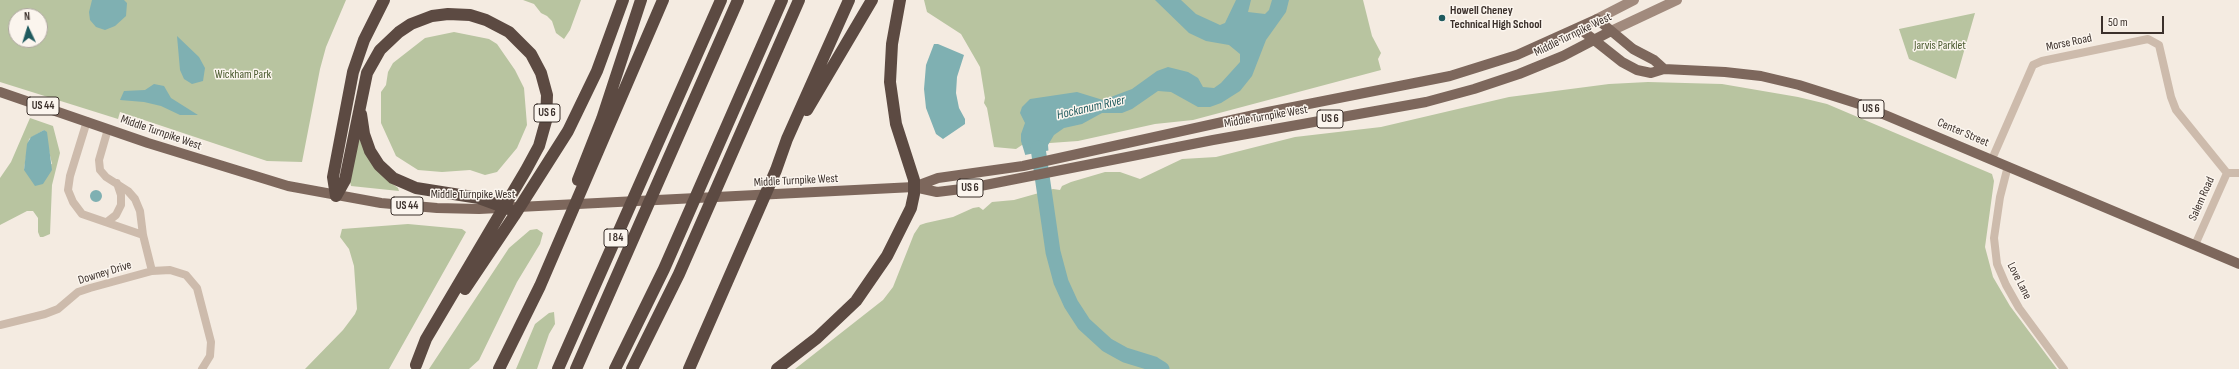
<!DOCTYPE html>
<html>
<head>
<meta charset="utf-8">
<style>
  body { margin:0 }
  #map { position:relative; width:2239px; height:369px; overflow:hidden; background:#f4ebe1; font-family:"Sofia Sans Condensed",sans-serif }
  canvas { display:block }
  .north { position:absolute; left:8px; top:8px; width:40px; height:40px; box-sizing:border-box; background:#fbf5ee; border:1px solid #aea6a0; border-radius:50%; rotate:356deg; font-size:11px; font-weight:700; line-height:16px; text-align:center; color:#3b302b }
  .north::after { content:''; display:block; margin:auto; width:14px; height:18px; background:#1f5a5e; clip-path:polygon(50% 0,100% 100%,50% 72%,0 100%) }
  .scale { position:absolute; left:2101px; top:16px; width:63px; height:18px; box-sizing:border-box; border:2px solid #3b302b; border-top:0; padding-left:5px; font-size:12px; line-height:14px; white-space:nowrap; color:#3b302b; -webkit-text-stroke:3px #fbf5ee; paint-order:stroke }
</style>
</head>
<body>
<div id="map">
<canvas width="2239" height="369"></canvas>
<div class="north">N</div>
<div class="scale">50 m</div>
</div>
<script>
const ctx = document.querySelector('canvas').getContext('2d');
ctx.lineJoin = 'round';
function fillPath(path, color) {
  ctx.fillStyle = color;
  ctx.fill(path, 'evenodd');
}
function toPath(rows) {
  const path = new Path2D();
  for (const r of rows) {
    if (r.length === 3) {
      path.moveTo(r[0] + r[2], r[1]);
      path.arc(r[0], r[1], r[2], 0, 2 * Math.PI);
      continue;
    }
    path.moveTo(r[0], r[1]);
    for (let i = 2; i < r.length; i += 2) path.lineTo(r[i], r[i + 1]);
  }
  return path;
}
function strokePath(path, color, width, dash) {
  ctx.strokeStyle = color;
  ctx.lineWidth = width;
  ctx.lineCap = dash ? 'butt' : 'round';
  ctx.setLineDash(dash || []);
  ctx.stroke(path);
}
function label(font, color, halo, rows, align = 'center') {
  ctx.font = font + ' "Sofia Sans Condensed",sans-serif';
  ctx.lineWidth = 3;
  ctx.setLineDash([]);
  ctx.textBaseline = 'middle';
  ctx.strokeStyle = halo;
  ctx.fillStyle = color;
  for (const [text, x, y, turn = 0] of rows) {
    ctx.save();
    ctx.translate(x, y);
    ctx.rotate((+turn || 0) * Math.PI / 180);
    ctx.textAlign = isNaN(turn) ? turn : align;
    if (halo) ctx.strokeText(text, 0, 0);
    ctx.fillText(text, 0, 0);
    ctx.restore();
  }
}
fillPath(toPath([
  [0,0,346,0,326,47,320,69,302,162,267,161,120,112,118,119,0,82],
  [16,16,40,16,40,40,16,40],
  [523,0,581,0,570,30,564,39,556,33,552,21,547,16,541,13,534,4],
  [924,0,1363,0,1372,36,1381,53,1378,59,1381,70,1193,120,1155,124,1078,141,1022,145,1016,149,994,147,987,108,984,103,985,98,980,67,961,34,927,12],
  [1975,13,1956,79,1909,59,1899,29],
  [454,32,489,39,497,44,515,70,524,88,527,125,517,148,497,172,485,175,470,170,442,172,418,170,396,156,381,123,381,92,386,85,388,72,393,63,425,38],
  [1648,82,1722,84,1798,97,1827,104,1992,174,1994,181,1985,247,1993,277,2010,306,2057,369,795,369,883,300,893,287,914,234,920,225,926,223,953,217,973,208,979,207,983,210,992,202,1014,200,1053,189,1060,190,1062,186,1071,182,1105,172,1120,172,1140,179,1182,159,1216,157,1295,137,1381,127,1509,97,1609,84],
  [30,118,53,126,60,153,52,185,50,234,43,237,40,237,38,232,38,218,33,211,27,211,0,225,0,178,11,162],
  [44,130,52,164,24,169,29,139],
  [357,140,361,140,390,182,398,188,399,191,351,186,350,181],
  [408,224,462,229,466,232,389,369,305,369,343,330,355,314,357,309,354,266,349,249,340,237,342,229],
  [537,229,543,233,540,244,517,282,479,360,469,369,429,369,509,248,530,230],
  [554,312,555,324,549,334,537,369,516,369,535,324,549,313]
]), '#b8c4a0');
fillPath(toPath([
  [92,0,124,0,127,3,126,16,115,26,105,30,96,27,90,20,89,12],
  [1155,0,1181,0,1196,14,1220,25,1225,23,1236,0,1251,0,1248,12,1265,14,1269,10,1272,0,1289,0,1286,12,1266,40,1252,76,1240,91,1221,103,1210,107,1198,107,1171,92,1158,91,1132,109,1122,113,1102,113,1082,124,1064,128,1054,135,1048,145,1049,157,1028,164,1021,141,1021,134,1025,123,1020,113,1022,107,1030,99,1077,92,1103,100,1132,89,1157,71,1168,67,1188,72,1198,78,1203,87,1214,88,1221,83,1240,62,1240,54,1229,45,1206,41,1189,33],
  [177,36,199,57,205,68,203,81,192,84,184,79,180,70],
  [934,44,938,44,964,55,957,77,956,93,959,108,965,119,965,124,943,139,936,134,926,108,924,89,926,65],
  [154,84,164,86,171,98,198,115,180,115,161,106,144,102,120,100,124,91,145,90],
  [44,130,47,132,52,170,43,184,35,186,24,170,27,144,31,137],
  [96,196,6]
]), '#7fb0b2');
fillPath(toPath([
  [1051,150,1052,160,1026,165,1025,155]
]), '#f4ebe1');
strokePath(toPath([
  [1038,148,1053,252,1061,282,1071,304,1084,324,1107,345,1125,355,1154,364,1162,369]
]), '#7fb0b2', 15);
strokePath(toPath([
  [87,121,70,176,68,190,73,202,82,214,143,235],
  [108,129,99,160,100,170,106,177,128,191,135,199,140,211,143,235,152,271],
  [1992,159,2033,65,2042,61,2148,39,2159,45,2171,97,2176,110,2227,173],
  [2008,166,2000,197,1994,238,1997,264,2006,285,2019,308,2064,369],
  [107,222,116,215,121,205,121,195,117,183],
  [2195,245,2227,173,2239,173],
  [0,325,45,314,58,309,78,292,90,288,152,271,170,270,186,275,197,288,211,342,210,356,202,369]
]), '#cdbbac', 8);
strokePath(toPath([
  [1597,19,1634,0],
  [1611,31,1677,0]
]), '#a18a7d', 10);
strokePath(toPath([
  [1579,28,1622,62,1637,70,1651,73,1664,69,1725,72,1761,76,1799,85,1859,104,2239,264],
  [0,92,148,143,288,186,381,203,437,208,479,209,914,187,938,178,1023,166,1268,112,1450,76,1517,55,1597,19,1633,49,1654,60,1664,69],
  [914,187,937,192,970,188,1213,140,1426,102,1474,89,1519,74,1563,56,1611,31]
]), '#7d675c', 10);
strokePath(toPath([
  [807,110,872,0],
  [361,114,364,134,370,151,379,165,393,178,416,188,479,198,509,209],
  [578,180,602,119,641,0],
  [336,196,345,180,367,73,380,50,399,32,411,24,432,16,448,14,470,15,486,20,509,32,531,54,541,73,547,95,546,121,539,146,526,170,426,339,416,365],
  [336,196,333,177,353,72,364,40,384,0],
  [465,289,514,216,568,131,597,71,623,0],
  [499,369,540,286,663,0],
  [558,369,721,0],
  [576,369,738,0],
  [615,369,664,269,782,0],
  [632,369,679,274,799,0],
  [689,369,776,170,787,139,849,0],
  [777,369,817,338,856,301,887,256,911,208,914,194,914,180,896,124,890,82,892,44,900,0]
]), '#5c4a42', 12);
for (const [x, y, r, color] of [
  [1442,18,4,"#1f5a5e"]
]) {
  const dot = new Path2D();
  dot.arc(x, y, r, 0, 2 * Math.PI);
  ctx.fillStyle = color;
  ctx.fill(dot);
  strokePath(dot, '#fbf5ee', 1.5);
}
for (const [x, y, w] of [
  [43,106,32],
  [1871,109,26],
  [547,113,26],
  [1330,119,26],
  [970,188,26],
  [407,206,32],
  [616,238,24]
]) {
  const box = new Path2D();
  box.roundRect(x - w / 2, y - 9, w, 18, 3);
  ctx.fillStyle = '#fbf5ee';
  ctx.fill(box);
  strokePath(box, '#3b302b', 1);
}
label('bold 11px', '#3b302b', null, [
  ["US 44",43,106],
  ["US 6",1871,109],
  ["US 6",547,113],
  ["US 6",1330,119],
  ["US 6",970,188],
  ["US 44",407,206],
  ["I 84",616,238]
]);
label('bold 12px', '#3b302b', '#fbf5ee', [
  ["Howell Cheney",1450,11],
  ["Technical High School",1450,25]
], 'left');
label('12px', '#3b302b', '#fbf5ee', [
  ["Middle Turnpike West",1573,35,-26],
  ["Morse Road",2069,43,-12],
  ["Middle Turnpike West",1266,117,-10],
  ["Middle Turnpike West",161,133,19],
  ["Center Street",1963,133,23],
  ["Middle Turnpike West",796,181,-3],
  ["Middle Turnpike West",473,195],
  ["Salem Road",2202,199,-66],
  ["Downey Drive",105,273,-17],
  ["Love Lane",2019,281,63]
]);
label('12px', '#4a5a2e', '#fbf5ee', [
  ["Jarvis Parklet",1940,46],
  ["Wickham Park",243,75]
]);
label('italic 13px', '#1f5a5e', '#fbf5ee', [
  ["Hockanum River",1091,108,-13]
]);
</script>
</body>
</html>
